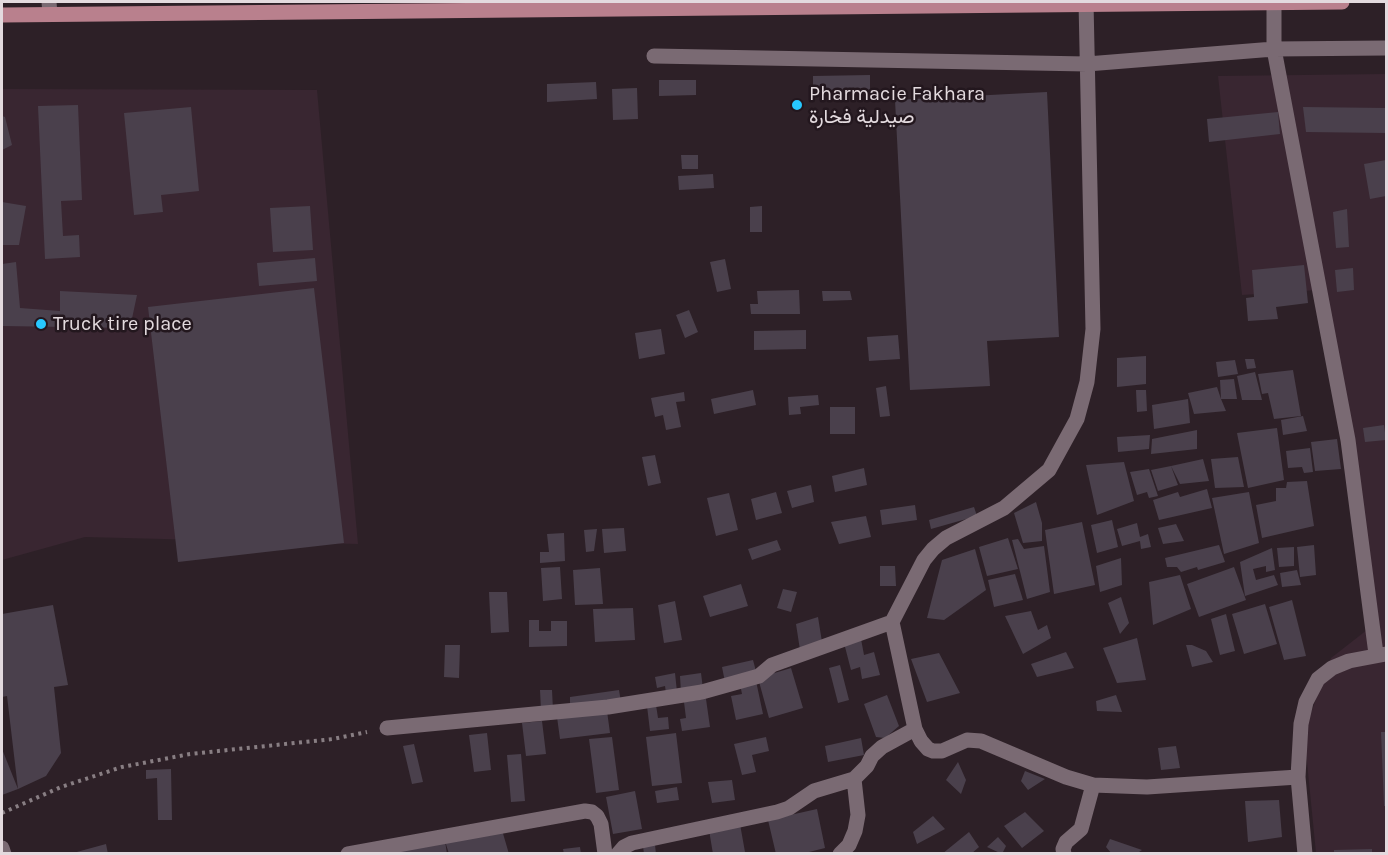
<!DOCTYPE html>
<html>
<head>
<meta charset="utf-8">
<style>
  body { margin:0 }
  #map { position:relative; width:1388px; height:855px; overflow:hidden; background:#2d2027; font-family:Karla,sans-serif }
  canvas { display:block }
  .frame { position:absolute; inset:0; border:3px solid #e3dade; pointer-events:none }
</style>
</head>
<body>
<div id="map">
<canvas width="1388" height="855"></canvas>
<div class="frame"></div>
</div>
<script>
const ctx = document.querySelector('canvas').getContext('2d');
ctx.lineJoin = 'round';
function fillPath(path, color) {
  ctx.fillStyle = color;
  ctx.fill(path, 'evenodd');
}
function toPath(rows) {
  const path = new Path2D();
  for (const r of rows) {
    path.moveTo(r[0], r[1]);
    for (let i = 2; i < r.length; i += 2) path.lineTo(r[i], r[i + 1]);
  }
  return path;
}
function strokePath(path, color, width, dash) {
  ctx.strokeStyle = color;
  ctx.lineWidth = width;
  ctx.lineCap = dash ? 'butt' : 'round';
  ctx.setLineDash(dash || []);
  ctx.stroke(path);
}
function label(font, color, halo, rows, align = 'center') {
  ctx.font = font + ' Karla,Vazirmatn,sans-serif';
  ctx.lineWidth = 5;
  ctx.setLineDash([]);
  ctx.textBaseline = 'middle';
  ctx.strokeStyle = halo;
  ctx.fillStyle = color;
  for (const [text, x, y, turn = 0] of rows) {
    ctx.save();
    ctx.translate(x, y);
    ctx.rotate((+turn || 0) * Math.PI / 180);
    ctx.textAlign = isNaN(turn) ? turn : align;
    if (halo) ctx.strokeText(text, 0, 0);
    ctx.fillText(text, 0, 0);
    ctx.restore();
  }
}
fillPath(toPath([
  [1386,74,1386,853,1316,853,1304,732,1331,658,1372,626,1318,290,1242,295,1218,76],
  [2,89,317,90,358,544,85,537,2,560]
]), '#392631');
fillPath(toPath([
  [870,75,870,92,813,94,813,76],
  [659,80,696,80,696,95,659,96],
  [596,82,597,99,547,102,547,84],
  [637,88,638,119,613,120,612,89],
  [1047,92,1059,337,987,341,990,386,910,390,895,100],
  [78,105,82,200,61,201,63,236,79,235,80,257,45,259,38,106],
  [191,107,199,191,161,195,163,212,134,215,124,113],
  [1303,107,1386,108,1386,133,1306,132],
  [1278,112,1280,134,1209,142,1207,119],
  [2,116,5,117,12,145,2,150],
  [681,155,698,155,698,169,682,169],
  [1386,160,1386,196,1370,199,1364,164],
  [713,174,714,188,679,190,678,176],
  [2,202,26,206,19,245,2,245],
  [310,206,313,250,273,252,270,208],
  [762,206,762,232,750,232,750,207],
  [1347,209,1349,247,1336,248,1333,212],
  [315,258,317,281,259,286,257,263],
  [725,259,731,289,717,292,710,262],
  [16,262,20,308,60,311,60,291,137,295,130,328,2,326,2,264],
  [1304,265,1308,303,1276,307,1278,319,1248,321,1246,298,1254,297,1252,270],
  [1353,268,1354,290,1337,292,1335,270],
  [314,288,344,543,178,562,148,307],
  [799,290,800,314,751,314,750,304,758,304,757,291],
  [822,291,850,291,852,300,823,301],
  [689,310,698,332,685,338,676,315],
  [661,329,665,354,639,359,635,333],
  [806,330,806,349,754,350,754,331],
  [898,335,900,359,869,361,867,337],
  [1146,356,1146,384,1117,387,1117,358],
  [1245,359,1254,359,1256,368,1247,369],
  [1235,360,1238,374,1218,377,1216,362],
  [1293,370,1301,416,1274,419,1268,393,1262,394,1258,374],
  [1255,372,1262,400,1242,400,1237,376],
  [1234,379,1237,399,1221,399,1226,411,1194,414,1188,393,1217,387,1221,399,1220,380],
  [886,386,890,416,880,417,876,388],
  [753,390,756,405,714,414,711,399],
  [1136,390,1146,390,1147,411,1137,412],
  [684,392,685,401,676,402,681,427,666,430,663,415,655,417,651,398],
  [818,395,819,405,800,407,801,414,789,415,788,397],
  [1188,399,1190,423,1154,429,1152,405],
  [830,407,855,407,855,434,830,434],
  [1303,416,1307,431,1283,435,1281,420],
  [1384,425,1386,440,1365,442,1363,428],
  [1277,428,1284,480,1248,488,1237,433],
  [1197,430,1197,449,1151,454,1152,439],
  [1150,435,1149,449,1118,452,1117,437],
  [1337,439,1341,469,1315,471,1311,442],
  [1310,448,1313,472,1304,473,1302,467,1288,468,1286,451],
  [655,455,661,483,648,486,642,457],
  [1238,457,1244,487,1215,488,1211,459],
  [1203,459,1209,481,1180,484,1171,466],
  [1124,462,1134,501,1097,515,1086,465],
  [1171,466,1178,485,1158,491,1151,470],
  [864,468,867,485,835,492,832,476],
  [1149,469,1158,496,1149,498,1147,492,1137,495,1130,472],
  [1307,481,1314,526,1262,538,1256,505,1276,501,1276,488,1286,488,1287,482],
  [811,485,814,502,792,508,787,491],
  [1207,489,1212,508,1159,520,1153,500,1178,492,1180,497],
  [776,492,782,513,756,520,751,499],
  [1249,492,1259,543,1224,554,1212,498],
  [729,493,738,530,716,536,707,498],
  [1036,502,1042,523,1042,541,1023,543,1014,513],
  [915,505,917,520,882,525,880,510],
  [974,507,977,516,931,529,929,520],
  [866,516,871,537,839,544,831,522],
  [1112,520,1118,547,1097,553,1091,525],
  [1082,522,1095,585,1054,594,1045,530],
  [1137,523,1140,537,1148,534,1151,547,1141,549,1140,541,1122,546,1117,529],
  [1176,524,1184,541,1163,544,1158,528],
  [624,528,626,551,604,553,602,529],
  [597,529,594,551,586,552,584,530],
  [564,533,565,561,540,563,540,552,549,552,547,534],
  [1008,538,1018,569,987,576,979,547],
  [1018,539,1024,549,1044,546,1050,592,1027,599,1012,540],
  [777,540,781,550,752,560,748,549],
  [1219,545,1225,562,1198,570,1197,567,1181,572,1177,567,1167,567,1165,558],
  [1314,545,1316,575,1300,577,1297,547],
  [1294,547,1294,566,1279,567,1277,548],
  [1272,548,1275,570,1266,572,1266,566,1253,569,1256,580,1274,575,1278,585,1245,596,1240,562],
  [975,549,986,590,944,620,927,618,942,560],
  [1121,558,1122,585,1100,592,1096,566],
  [880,566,895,566,896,586,880,586],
  [560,567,562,599,543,601,541,568],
  [1234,567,1246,600,1199,617,1187,584],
  [600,568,603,604,575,605,573,570],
  [1297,570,1301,585,1282,587,1280,573],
  [1015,574,1023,600,994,607,988,580],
  [1180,575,1191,609,1153,625,1149,582],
  [741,584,748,606,710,617,703,596],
  [783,589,797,592,791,612,777,608],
  [489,592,507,592,509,632,491,633],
  [1121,597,1129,623,1120,634,1108,603],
  [1292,600,1306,656,1284,660,1269,607],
  [675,601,682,640,664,643,658,605],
  [1265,604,1277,644,1244,654,1232,614],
  [53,605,68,685,54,687,61,753,46,776,18,789,7,696,2,697,2,614],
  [633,608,635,640,595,642,593,609],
  [1031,611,1038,630,1047,625,1051,638,1023,654,1005,616],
  [1226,614,1235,651,1220,655,1211,619],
  [818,617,822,642,800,650,796,624],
  [529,620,539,620,539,631,551,631,551,621,567,621,567,646,529,647],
  [1137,638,1146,680,1117,683,1103,648],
  [861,639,864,655,874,652,880,675,862,679,860,667,851,670,844,643],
  [445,645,460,645,459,678,444,677],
  [1186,645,1192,645,1206,651,1213,662,1192,667],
  [1066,652,1074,668,1037,677,1031,664],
  [939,653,960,693,927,702,911,659],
  [753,660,757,675,725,682,722,667],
  [840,665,849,700,838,703,829,668],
  [791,668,803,708,769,718,758,678],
  [675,673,677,692,666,693,665,686,657,688,655,677],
  [701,673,703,689,681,692,680,676],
  [756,681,763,714,736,720,731,696,742,694,740,684],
  [540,690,552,690,553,710,541,710],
  [619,690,621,702,570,708,570,697],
  [887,695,899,726,885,738,876,737,864,704],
  [1116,695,1122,712,1097,711,1096,701],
  [706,699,710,727,682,731,680,719,686,718,684,702],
  [656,705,658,718,668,717,669,729,650,731,647,706],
  [607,711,610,733,560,739,557,717],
  [542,721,546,754,526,756,522,723],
  [1381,732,1386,732,1386,806,1384,806],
  [487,733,491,770,474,772,469,735],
  [676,733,682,783,652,786,646,737],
  [612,737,619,790,596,793,589,739],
  [766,737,769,751,752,755,756,772,742,775,734,744],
  [861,738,864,755,828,762,825,746],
  [414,744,423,782,412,784,403,746],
  [1176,746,1180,768,1161,770,1158,748],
  [2,749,18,789,2,795],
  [521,754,525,801,511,802,507,755],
  [958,762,966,780,961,794,946,780],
  [171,769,172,820,158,820,157,778,146,779,146,770],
  [1025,771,1045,779,1028,790,1021,781],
  [732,780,735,800,712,803,708,782],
  [677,787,679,800,657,803,655,791],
  [635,791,642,829,613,834,606,797],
  [1279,800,1282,837,1248,842,1245,801],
  [817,809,825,848,801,854,776,854,768,820],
  [1025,812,1044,831,1022,848,1004,826],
  [933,816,945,829,917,844,913,832],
  [740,824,745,852,713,854,709,830],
  [502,830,509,854,449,854,445,841,447,854,402,854,401,849],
  [969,832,979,847,971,854,942,854],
  [998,837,1006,846,1002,854,987,847],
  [1110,839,1142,850,1136,854,1112,854,1106,847],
  [106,844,108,854,73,854,73,853],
  [655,845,656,854,644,854,643,846],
  [580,847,581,854,564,854,563,849],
  [1372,849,1372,854,1334,854,1334,850]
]), '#4a404c');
strokePath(toPath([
  [2,813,61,787,122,767,190,754,333,739,367,732]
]), '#887e83', 4, [3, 4.5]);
strokePath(toPath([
  [49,2,50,14],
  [1086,2,1093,329,1087,382,1077,419,1049,470,1004,508,946,538,933,549,924,560,892,622,915,729,921,741,928,749,933,751,942,751,967,740,981,741,1066,777,1093,785,1147,787,1298,777],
  [1274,2,1274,49,1348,440,1376,654],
  [654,56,1087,64,1274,49,1386,48],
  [387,728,608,707,702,692,759,676,772,665,892,622],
  [2,848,4,854],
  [348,854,585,811,592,812,597,816,601,824,605,854],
  [618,854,624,847,632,843,777,812,789,808,814,791,854,779],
  [840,854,849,845,855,831,858,815,854,779,867,766,872,756,882,747,915,729],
  [1064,854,1063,849,1066,842,1081,829,1093,785],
  [1305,854,1298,777,1301,724,1306,702,1318,679,1332,668,1349,661,1386,654]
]), '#7a6a73', 15);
strokePath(toPath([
  [2,15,1342,2]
]), '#b9808d', 15);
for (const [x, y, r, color] of [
  [797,105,6,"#27c8ff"],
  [41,324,6,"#27c8ff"]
]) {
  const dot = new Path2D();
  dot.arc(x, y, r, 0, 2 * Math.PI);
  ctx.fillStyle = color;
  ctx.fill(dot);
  strokePath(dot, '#23171e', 2);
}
label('20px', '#e3dade', '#23171e', [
  ["Pharmacie Fakhara",809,94],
  ["صيدلية فخارة",809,117],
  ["Truck tire place",53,324]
], 'left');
</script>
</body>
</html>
